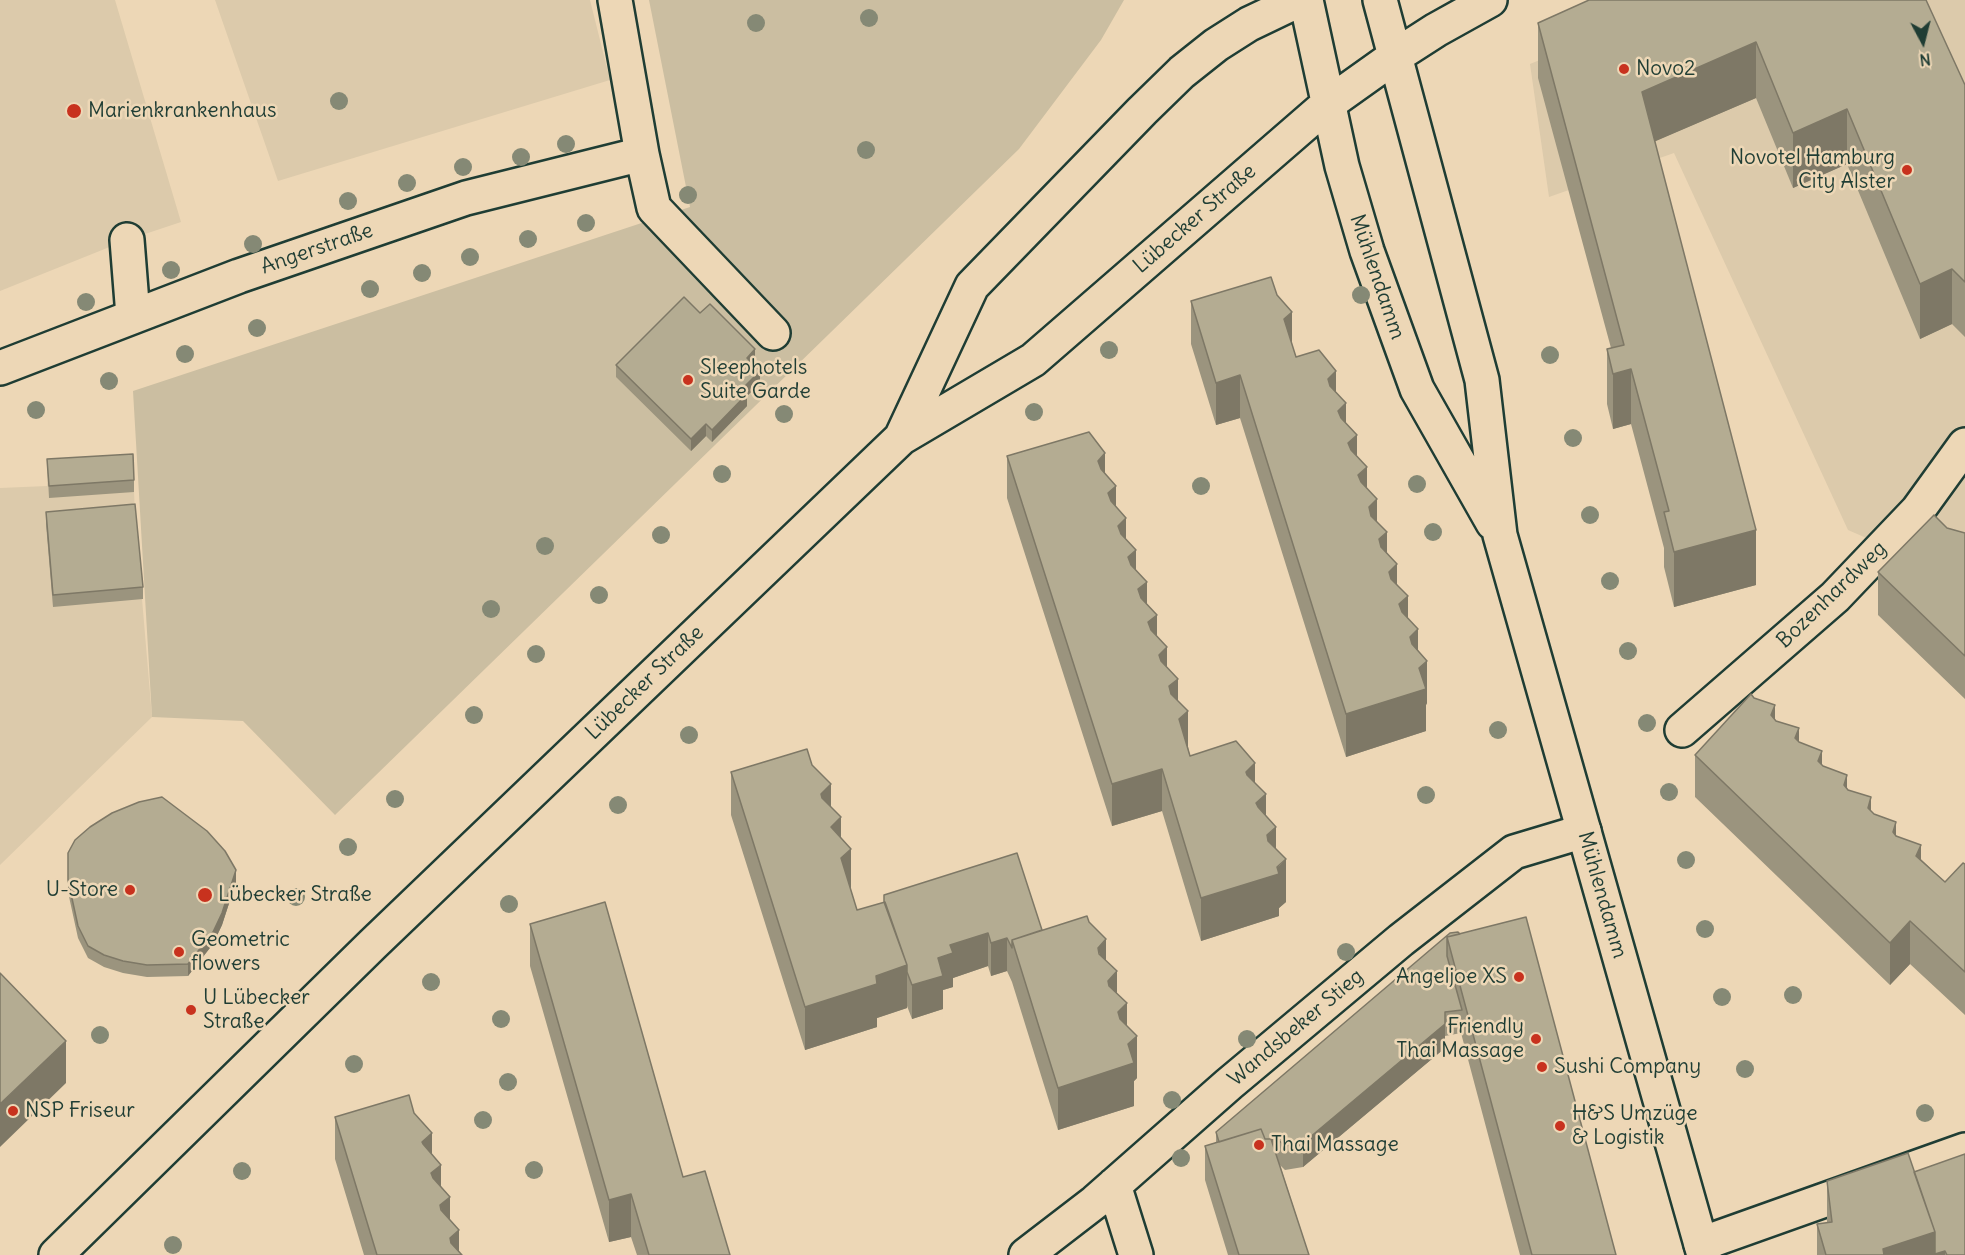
<!DOCTYPE html>
<html>
<head>
<meta charset="utf-8">
<style>
  body { margin:0 }
  #map { position:relative; width:1965px; height:1255px; overflow:hidden; background:#edd7b6; font-family:Delius,sans-serif }
  canvas { display:block }
  .north { position:absolute; left:1893px; top:12px; width:60px; height:60px; -webkit-text-stroke:4px #edd7b6; paint-order:stroke; rotate:173deg; font-size:16px; font-weight:700; line-height:24px; text-align:center; color:#1f3d34 }
  .north::after { content:''; display:block; margin:auto; width:21px; height:27px; background:#1f3d34; clip-path:polygon(50% 0,100% 100%,50% 72%,0 100%) }
</style>
</head>
<body>
<div id="map">
<canvas width="1965" height="1255"></canvas>
<div class="north">N</div>
</div>
<script>
const ctx = document.querySelector('canvas').getContext('2d');
ctx.lineJoin = 'round';
function fillPath(path, color) {
  ctx.fillStyle = color;
  ctx.fill(path, 'evenodd');
}
function toPath(rows) {
  const path = new Path2D();
  for (const r of rows) {
    path.moveTo(r[0], r[1]);
    for (let i = 2; i < r.length; i += 2) path.lineTo(r[i], r[i + 1]);
  }
  return path;
}
function strokePath(path, color, width, dash) {
  ctx.strokeStyle = color;
  ctx.lineWidth = width;
  ctx.lineCap = dash ? 'butt' : 'round';
  ctx.setLineDash(dash || []);
  ctx.stroke(path);
}
function label(font, color, halo, rows, align = 'center') {
  ctx.font = font + ' Delius,sans-serif';
  ctx.lineWidth = 5;
  ctx.setLineDash([]);
  ctx.textBaseline = 'middle';
  ctx.strokeStyle = halo;
  ctx.fillStyle = color;
  for (const [text, x, y, turn = 0] of rows) {
    ctx.save();
    ctx.translate(x, y);
    ctx.rotate((+turn || 0) * Math.PI / 180);
    ctx.textAlign = isNaN(turn) ? turn : align;
    if (halo) ctx.strokeText(text, 0, 0);
    ctx.fillText(text, 0, 0);
    ctx.restore();
  }
}
fillPath(toPath([
  [0,0,115,0,181,222,127,240,0,291],
  [215,0,590,0,610,80,278,181],
  [1685,0,1965,0,1965,536,1935,568,1848,530,1674,153,1549,197,1530,64],
  [133,466,135,516,152,717,0,865,0,488,47,486,47,472]
]), '#dccaab');
fillPath(toPath([
  [649,0,1124,0,1101,40,1019,149,335,815,243,721,152,717,133,391,690,207]
]), '#cbbea1');
const minor = toPath([
  [615,0,642,154,654,208,773,333],
  [127,240,133,316],
  [0,368,239,276,466,198,642,154],
  [1682,730,1835,597,1918,510,1965,445],
  [1114,1185,1136,1255],
  [1701,1244,1965,1150],
  [1026,1255,1095,1202,1229,1084,1401,940,1514,852,1584,831]
]);
const major = toPath([
  [1306,0,1342,166,1367,251,1417,389,1493,523],
  [1380,0,1482,380,1500,535,1704,1255],
  [901,438,972,286,1142,111,1182,72,1216,45,1249,24,1299,0],
  [56,1255,373,944,901,438,1033,360,1328,104,1394,57,1436,30,1490,0]
]);
strokePath(minor, '#1f3d34', 38);
strokePath(major, '#1f3d34', 38);
strokePath(minor, '#edd7b6', 33);
strokePath(major, '#edd7b6', 33);
ctx.fillStyle = '#858975';
for (const [x, y] of [
  [869,18],
  [756,23],
  [339,101],
  [566,144],
  [866,150],
  [521,157],
  [463,167],
  [407,183],
  [688,195],
  [348,201],
  [586,223],
  [528,239],
  [253,244],
  [470,257],
  [171,270],
  [422,273],
  [370,289],
  [1361,295],
  [86,302],
  [257,328],
  [1109,350],
  [185,354],
  [1550,355],
  [109,381],
  [36,410],
  [1034,412],
  [784,414],
  [1573,438],
  [722,474],
  [1417,484],
  [1201,486],
  [1590,515],
  [1433,532],
  [661,535],
  [545,546],
  [1610,581],
  [599,595],
  [491,609],
  [1628,651],
  [536,654],
  [474,715],
  [1647,723],
  [1498,730],
  [689,735],
  [1669,792],
  [1426,795],
  [395,799],
  [618,805],
  [348,847],
  [1686,860],
  [296,897],
  [509,904],
  [1705,929],
  [1346,952],
  [431,982],
  [1793,995],
  [1722,997],
  [501,1019],
  [100,1035],
  [1247,1039],
  [354,1064],
  [1745,1069],
  [508,1082],
  [1172,1100],
  [1925,1113],
  [483,1120],
  [1181,1158],
  [534,1170],
  [242,1171],
  [173,1245]
]) {
  ctx.beginPath();
  ctx.arc(x, y, 9, 0, 2 * Math.PI);
  ctx.fill();
}
fillPath(toPath([
  [1589,0,1965,85,1965,337,1952,324,1920,339,1847,164,1793,188,1756,98,1655,141,1756,585,1674,607,1664,567,1664,548,1631,424,1613,429,1607,404,1607,349,1611,348,1538,78,1538,23],
  [1191,301,1292,345,1296,357,1336,392,1418,650,1427,703,1426,705,1426,731,1346,757,1240,418,1216,425,1191,344],
  [700,313,755,361,753,364,760,383,747,396,747,406,712,442,706,436,691,451,616,377,616,365],
  [1007,456,1105,474,1178,701,1190,756,1255,783,1276,849,1286,902,1279,908,1279,916,1201,941,1162,811,1112,826,1007,498],
  [47,459,134,480,134,492,49,498],
  [46,512,143,587,143,599,53,607,46,524],
  [1947,528,1965,533,1965,699,1878,615,1878,572],
  [1775,720,1945,882,1965,864,1965,1015,1910,964,1890,985,1695,797,1695,755],
  [812,765,831,807,841,838,851,891,857,910,1042,930,1106,961,1127,1026,1137,1078,1134,1081,1134,1106,1058,1130,1012,982,1007,971,991,976,988,966,953,978,953,987,943,990,943,1009,912,1019,907,1006,907,1008,877,1018,877,1027,805,1050,731,815,731,772],
  [68,853,236,882,222,925,213,944,188,976,147,977,123,973,104,967,88,958,78,938,68,892],
  [530,924,683,1177,730,1255,637,1255,631,1237,609,1242,530,966],
  [1450,933,1616,1255,1520,1255,1461,1033,1445,1036,1445,1048,1303,1167,1285,1170,1280,1165,1309,1255,1228,1255,1205,1180,1205,1146,1216,1143,1216,1132],
  [414,1113,432,1154,459,1252,462,1255,364,1255,335,1159,335,1117],
  [1914,1172,1965,1255,1817,1255,1817,1224,1827,1223,1827,1181]
]), '#9b947e');
fillPath(toPath([
  [1756,42,1756,98,1642,147,1642,92],
  [1847,109,1847,164,1793,188,1793,133],
  [1952,269,1952,324,1920,339,1920,284],
  [1292,312,1292,354,1284,319],
  [755,349,755,361,747,371,747,358],
  [1631,369,1631,424,1613,429,1613,374],
  [760,371,760,383,747,396,747,406,712,442,712,430,742,389],
  [1336,371,1336,413,1328,379],
  [1240,375,1240,418,1216,425,1216,383],
  [1346,403,1346,445,1338,411],
  [706,424,706,436,691,451,691,439],
  [1357,435,1357,478,1348,443],
  [1105,453,1105,496,1098,461],
  [1367,467,1367,510,1358,475],
  [1116,486,1116,528,1108,493],
  [1377,499,1377,542,1369,507],
  [1126,518,1126,560,1118,526],
  [1756,530,1756,585,1674,607,1674,552],
  [1387,532,1387,575,1379,539],
  [1136,550,1136,592,1128,557],
  [1397,564,1397,607,1389,572],
  [1147,582,1147,625,1138,589],
  [1408,596,1408,639,1399,604],
  [1157,615,1157,657,1148,622],
  [1418,629,1418,671,1410,637],
  [1167,647,1167,690,1159,655],
  [1427,661,1427,703,1426,705,1426,731,1346,757,1346,714,1419,668],
  [1178,679,1178,722,1169,686],
  [1775,705,1775,747,1771,715],
  [1188,711,1188,754,1179,719],
  [1799,728,1799,770,1795,738],
  [1822,751,1822,793,1818,761],
  [1255,763,1255,806,1246,772],
  [1162,769,1162,811,1112,826,1112,784],
  [1847,775,1847,817,1844,785],
  [831,784,831,826,841,817,841,859,821,794],
  [1266,794,1266,837,1256,803],
  [1871,797,1871,840,1868,808],
  [1896,822,1896,865,1893,832],
  [1276,827,1276,869,1286,859,1286,902,1279,908,1279,916,1201,941,1201,898],
  [1921,845,1921,888,1916,856],
  [851,849,851,891,841,858],
  [236,870,236,882,222,925,213,944,188,976,188,964],
  [1910,921,1910,964,1890,985,1890,943],
  [988,933,988,966,953,978,953,987,943,990,943,1009,912,1019,912,985,950,945],
  [1007,938,1007,971,991,976,991,943],
  [1106,939,1106,981,1098,948],
  [907,965,907,1008,877,1018,877,1027,805,1050,805,1007,876,976],
  [1117,971,1117,1014,1108,981],
  [1127,1003,1127,1046,1118,1012],
  [1445,1012,1445,1048,1303,1167,1303,1143],
  [1137,1036,1137,1078,1134,1081,1134,1106,1058,1130,1058,1088,1128,1044],
  [66,1041,66,1083,0,1147,0,1104],
  [432,1133,432,1172,441,1165,441,1204,450,1197,450,1239,422,1142],
  [1275,1137,1275,1161,1264,1141],
  [631,1194,631,1237,609,1242,609,1200],
  [459,1230,459,1255,450,1255,450,1238],
  [1935,1232,1945,1251,1945,1255,1883,1255,1883,1249]
]), '#7e7866');
const building = toPath([
  [1589,0,1926,0,1965,85,1965,282,1952,269,1920,284,1847,109,1793,133,1756,42,1642,92,1756,530,1674,552,1664,512,1669,511,1631,369,1613,374,1607,349,1624,345,1538,23,1589,0],
  [1271,277,1277,295,1292,312,1284,319,1296,357,1319,350,1336,371,1328,379,1330,386,1346,403,1338,411,1341,418,1357,435,1348,443,1351,450,1367,467,1358,475,1361,482,1377,499,1369,507,1371,516,1387,532,1379,539,1381,547,1397,564,1389,572,1391,579,1408,596,1399,604,1402,612,1418,629,1410,637,1412,644,1427,661,1419,668,1426,689,1346,714,1240,375,1216,383,1191,301,1271,277],
  [684,297,700,313,710,304,755,349,747,358,760,371,742,389,747,394,712,430,706,424,691,439,616,365,684,297],
  [1089,432,1105,453,1098,461,1101,469,1116,486,1108,493,1111,501,1126,518,1118,526,1121,534,1136,550,1128,557,1131,565,1147,582,1138,589,1141,598,1157,615,1148,622,1151,630,1167,647,1159,655,1161,661,1178,679,1169,686,1171,694,1188,711,1179,719,1190,756,1236,741,1255,763,1246,772,1247,775,1266,794,1256,803,1258,807,1276,827,1267,835,1268,841,1286,859,1277,867,1279,874,1201,898,1162,769,1112,784,1007,456,1089,432],
  [133,454,134,480,49,486,47,459,133,454],
  [135,504,143,587,53,595,46,512,135,504],
  [1934,515,1947,528,1965,533,1965,656,1878,572,1934,515],
  [1751,694,1754,698,1775,705,1771,715,1776,721,1799,728,1795,738,1799,742,1822,751,1818,761,1823,766,1847,775,1844,785,1848,790,1871,797,1868,808,1874,814,1896,822,1893,832,1896,836,1921,845,1916,856,1945,882,1963,863,1965,864,1965,972,1910,921,1890,943,1695,755,1751,694],
  [807,749,812,765,831,784,821,794,822,798,841,817,831,827,851,849,841,858,857,910,885,902,907,965,876,976,877,984,805,1007,731,772,807,749],
  [162,797,207,831,225,851,236,870,222,913,213,932,188,964,147,965,123,961,104,955,88,946,78,926,68,880,68,853,75,840,90,827,112,813,139,802,162,797],
  [1017,853,1042,930,1012,940,1012,948,1007,938,991,943,988,933,950,945,953,953,938,958,943,976,912,985,907,972,907,965,884,902,884,895,1017,853],
  [605,902,683,1177,705,1171,730,1255,649,1255,631,1194,609,1200,530,924,605,902],
  [1087,916,1089,922,1106,939,1098,948,1099,954,1117,971,1108,981,1109,986,1127,1003,1118,1012,1120,1019,1137,1036,1128,1044,1134,1063,1058,1088,1012,940,1087,916],
  [1526,917,1616,1255,1532,1255,1447,937,1526,917],
  [1458,932,1460,934,1447,937,1447,956,1462,1010,1445,1012,1445,1024,1303,1143,1285,1146,1275,1137,1270,1139,1265,1139,1261,1129,1219,1142,1216,1132,1450,933,1458,932],
  [0,973,66,1041,0,1104,0,973],
  [409,1095,414,1113,432,1133,422,1142,423,1144,441,1165,431,1173,433,1178,450,1197,440,1205,441,1210,459,1230,450,1238,451,1243,462,1255,377,1255,335,1117,409,1095],
  [1261,1129,1265,1139,1271,1139,1309,1255,1239,1255,1205,1146,1261,1129],
  [1908,1153,1935,1232,1883,1249,1884,1255,1826,1255,1817,1224,1832,1222,1827,1181,1908,1153],
  [1965,1154,1965,1255,1947,1255,1945,1251,1935,1254,1935,1232,1914,1172,1965,1154]
]);
fillPath(building, '#b4ac92');
strokePath(building, '#7e7866', 1.5);
for (const [x, y, r, color] of [
  [1624,69,6,"#c8321e"],
  [74,111,8,"#c8321e"],
  [1907,170,6,"#c8321e"],
  [688,380,6,"#c8321e"],
  [130,890,6,"#c8321e"],
  [205,895,8,"#c8321e"],
  [179,952,6,"#c8321e"],
  [1519,977,6,"#c8321e"],
  [191,1010,6,"#c8321e"],
  [1536,1039,6,"#c8321e"],
  [1542,1067,6,"#c8321e"],
  [13,1111,6,"#c8321e"],
  [1560,1126,6,"#c8321e"],
  [1259,1145,6,"#c8321e"]
]) {
  const dot = new Path2D();
  dot.arc(x, y, r, 0, 2 * Math.PI);
  ctx.fillStyle = color;
  ctx.fill(dot);
  strokePath(dot, '#edd7b6', 2);
}
label('21px', '#1f3d34', '#edd7b6', [
  ["Novo2",1636,69],
  ["Marienkrankenhaus",88,111],
  ["Novotel Hamburg",1895,158,"right"],
  ["City Alster",1895,182,"right"],
  ["Sleephotels",700,368],
  ["Suite Garde",700,392],
  ["U-Store",118,890,"right"],
  ["Lübecker Straße",218,895],
  ["Geometric",191,940],
  ["flowers",191,964],
  ["Angeljoe XS",1507,977,"right"],
  ["U Lübecker",203,998],
  ["Straße",203,1022],
  ["Friendly",1524,1027,"right"],
  ["Thai Massage",1524,1051,"right"],
  ["Sushi Company",1554,1067],
  ["NSP Friseur",25,1111],
  ["H&S Umzüge",1572,1114],
  ["& Logistik",1572,1138],
  ["Thai Massage",1271,1145]
], 'left');
label('21px', '#1f3d34', '#edd7b6', [
  ["Lübecker Straße",1195,219,-41],
  ["Angerstraße",317,249,-19],
  ["Mühlendamm",1377,277,71],
  ["Bozenhardweg",1832,595,-44],
  ["Lübecker Straße",645,683,-44],
  ["Mühlendamm",1602,895,74],
  ["Wandsbeker Stieg",1296,1028,-40]
]);
</script>
</body>
</html>
